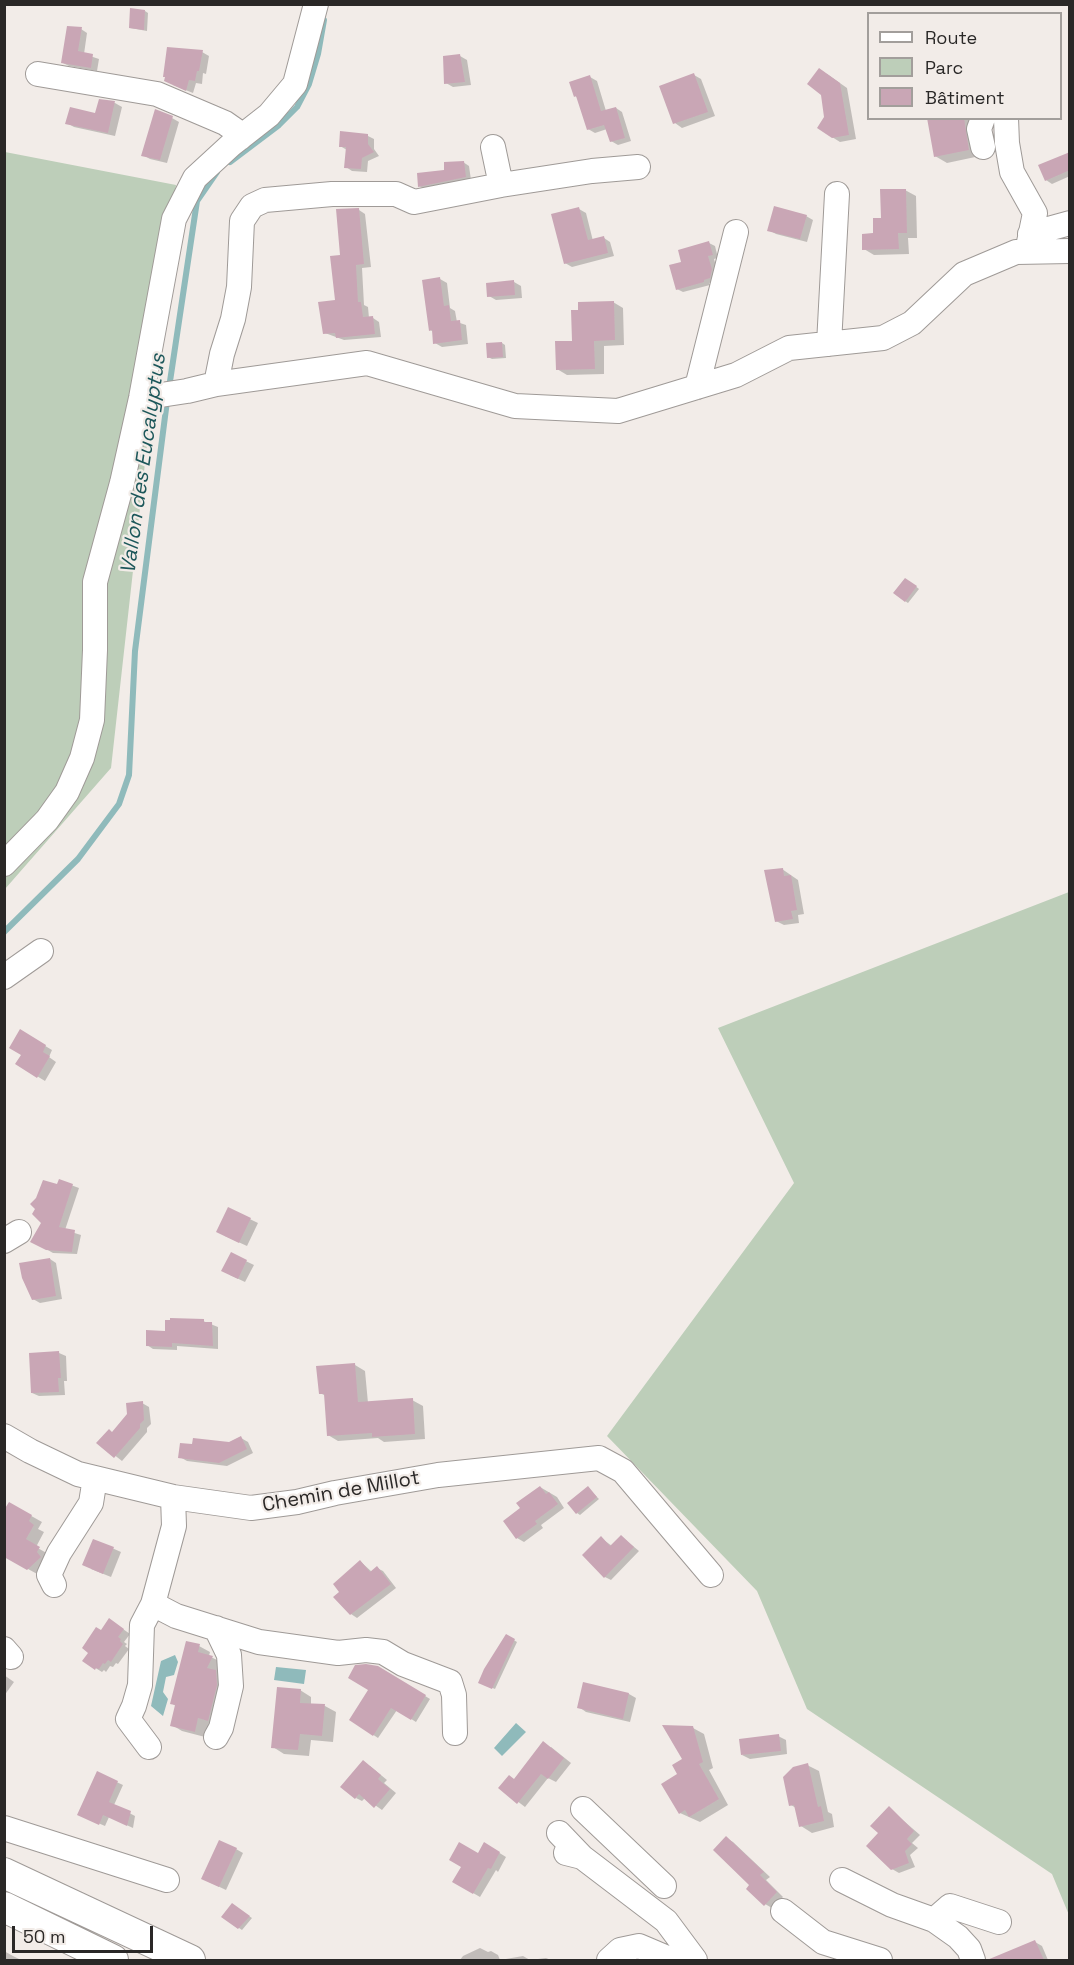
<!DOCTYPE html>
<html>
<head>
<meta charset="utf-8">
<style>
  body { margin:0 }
  #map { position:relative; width:1074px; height:1965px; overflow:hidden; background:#f2ece8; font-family:"Space Grotesk",sans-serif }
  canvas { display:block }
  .frame { position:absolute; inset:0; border:6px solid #2a2827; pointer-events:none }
  .legend { position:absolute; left:867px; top:12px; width:195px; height:108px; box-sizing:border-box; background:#f2ece8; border:2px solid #a29e9b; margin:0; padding:8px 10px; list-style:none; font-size:18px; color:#2a2827 }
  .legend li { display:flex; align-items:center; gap:12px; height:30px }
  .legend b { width:30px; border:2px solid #a29e9b }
  .scale { position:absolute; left:12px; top:1926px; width:141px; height:27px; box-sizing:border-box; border:3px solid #2a2827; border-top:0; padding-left:8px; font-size:18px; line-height:21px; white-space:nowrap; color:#2a2827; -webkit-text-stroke:4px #f2ece8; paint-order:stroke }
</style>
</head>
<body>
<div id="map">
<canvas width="1074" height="1965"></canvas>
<div class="frame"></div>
<ul class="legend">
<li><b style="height:8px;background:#fff"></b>Route</li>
<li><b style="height:16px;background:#bdceb9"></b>Parc</li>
<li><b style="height:16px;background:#c9a6b5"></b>Bâtiment</li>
</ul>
<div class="scale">50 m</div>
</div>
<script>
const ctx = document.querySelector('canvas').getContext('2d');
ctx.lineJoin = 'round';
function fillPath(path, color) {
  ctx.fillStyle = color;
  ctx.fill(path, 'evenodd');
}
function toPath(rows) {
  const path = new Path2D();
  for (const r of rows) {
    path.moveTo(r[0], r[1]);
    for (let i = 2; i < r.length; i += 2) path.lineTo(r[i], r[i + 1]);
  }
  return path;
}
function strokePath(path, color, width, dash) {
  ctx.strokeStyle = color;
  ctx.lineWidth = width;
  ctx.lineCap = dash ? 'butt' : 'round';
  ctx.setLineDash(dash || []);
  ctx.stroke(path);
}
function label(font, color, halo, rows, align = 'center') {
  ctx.font = font + ' "Space Grotesk",sans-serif';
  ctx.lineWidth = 4.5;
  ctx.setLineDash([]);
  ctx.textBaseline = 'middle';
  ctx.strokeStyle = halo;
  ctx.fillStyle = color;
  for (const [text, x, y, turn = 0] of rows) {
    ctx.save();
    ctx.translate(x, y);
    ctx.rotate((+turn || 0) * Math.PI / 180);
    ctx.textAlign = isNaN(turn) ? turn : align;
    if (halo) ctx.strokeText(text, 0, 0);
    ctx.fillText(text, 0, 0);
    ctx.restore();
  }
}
fillPath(toPath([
  [5,152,176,185,111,768,5,889],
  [1069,892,1069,1915,1052,1874,807,1709,757,1591,607,1436,794,1183,718,1028]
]), '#bdceb9');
fillPath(toPath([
  [175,1655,178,1662,174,1675,166,1677,163,1692,168,1699,163,1716,151,1706,161,1661],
  [276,1667,306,1670,304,1684,274,1680],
  [516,1723,526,1732,502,1756,494,1748]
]), '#8fbabb');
fillPath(toPath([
  [145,11,148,13,147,31,130,28],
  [81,29,87,33,84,54,99,59,97,71,69,66,63,63],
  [202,52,209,56,206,74,203,73,202,84,196,83,193,93,173,85],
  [460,56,467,60,471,85,453,87,446,83],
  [827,74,847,88,856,139,840,142,832,137,826,118],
  [694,75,701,79,715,116,682,128,675,123,661,87],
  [590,77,597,81,606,111,616,108,622,112,631,141,618,145,611,141,607,129,595,133,588,129,578,98,575,96],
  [100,100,115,103,122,107,115,136,74,127,67,123,96,115],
  [172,118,179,122,167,163,150,159,143,155],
  [928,118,973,118,980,156,947,163,935,156],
  [368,136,374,139,374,149,379,156,368,161,367,172,352,171,346,167,347,150,340,146],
  [1070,150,1070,176,1052,184,1046,180],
  [463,162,469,166,471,180,425,189,419,186],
  [905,190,916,196,917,238,908,238,909,254,874,255,864,249,875,235,882,219],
  [579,209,586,213,593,241,604,238,610,242,614,256,572,267,565,263],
  [359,210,365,214,371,267,362,268,364,305,368,307,369,318,373,318,379,322,381,337,344,340,325,333,337,302,342,256],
  [806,216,813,220,807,242,776,234,769,230],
  [709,243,715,246,718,258,714,259,718,273,716,281,709,283,710,285,683,292,677,289,683,264],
  [440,279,447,283,450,308,455,311,457,322,466,325,468,344,442,347,435,343,434,332,430,330],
  [514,282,521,286,522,298,496,300,489,296],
  [613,302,623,308,624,345,604,346,604,374,567,375,557,369,573,342],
  [502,343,505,345,506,358,492,359,488,357],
  [909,581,919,589,908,603,905,601],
  [782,869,798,880,804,914,798,915,799,923,784,925,776,921],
  [20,1031,52,1050,49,1057,56,1062,45,1081,17,1064,23,1055],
  [60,1181,79,1188,65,1230,81,1235,77,1254,53,1253,32,1241,43,1223,36,1209,58,1186],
  [229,1209,258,1223,247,1246,225,1236],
  [231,1254,254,1265,245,1282,230,1275],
  [50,1259,56,1263,62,1299,40,1303,33,1299],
  [203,1321,218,1327,218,1349,177,1346,177,1350,153,1349,147,1345,166,1333],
  [59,1353,66,1356,67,1381,64,1381,65,1395,39,1396,32,1393],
  [355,1365,365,1371,368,1403,412,1400,423,1406,425,1439,384,1442,378,1438,338,1441,328,1435,326,1396,320,1393],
  [142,1403,149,1407,151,1424,147,1428,147,1432,122,1461,99,1443,113,1433],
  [241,1438,248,1442,253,1453,227,1466,187,1461,180,1457,229,1444],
  [540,1487,557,1497,564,1508,541,1525,543,1528,524,1542,517,1538,505,1522,522,1509],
  [588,1488,599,1499,580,1515,577,1513],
  [10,1504,42,1522,38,1529,44,1532,36,1547,50,1555,39,1575,28,1569],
  [622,1537,639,1551,611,1580,605,1577,584,1555,601,1538,612,1546],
  [94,1540,121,1552,111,1577,91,1569],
  [361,1562,372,1572,377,1568,383,1571,396,1588,357,1618,351,1614,341,1592],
  [116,1624,130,1634,124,1642,127,1644,125,1646,129,1649,118,1664,116,1663,113,1667,110,1666,106,1672,104,1670,102,1672,84,1661,101,1632],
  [507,1636,517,1642,495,1689,483,1684],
  [199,1646,210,1652,209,1656,223,1663,218,1673,226,1678,219,1726,209,1723,205,1737,182,1731,172,1725,176,1706,171,1703],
  [378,1667,430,1699,416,1722,397,1710,378,1738,351,1720,370,1689],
  [4,1675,14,1682,4,1696],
  [584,1684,629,1694,636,1698,630,1722,586,1712,579,1707],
  [300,1690,311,1697,311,1705,325,1706,336,1712,333,1742,311,1740,309,1756,284,1754,273,1747],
  [693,1728,704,1734,713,1768,709,1770,728,1805,700,1822,680,1813,680,1774],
  [778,1736,786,1740,787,1754,750,1759,742,1755],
  [551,1747,571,1763,556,1782,548,1778,525,1807,500,1788,515,1780],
  [807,1765,819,1771,828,1812,832,1814,834,1827,812,1833,801,1826,796,1808,791,1805],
  [370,1766,387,1780,384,1783,396,1793,382,1810,365,1798,362,1801,356,1798],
  [97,1773,123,1785,114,1805,135,1816,133,1828,109,1817,105,1826,84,1817],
  [889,1808,920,1835,912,1843,918,1848,910,1855,915,1867,899,1873,892,1869,880,1833],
  [726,1838,733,1842,770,1877,766,1880,783,1897,772,1908,765,1904,752,1885],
  [485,1844,506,1857,498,1872,496,1870,480,1897,454,1882,479,1855],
  [236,1849,243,1853,226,1890,209,1882],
  [235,1907,252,1918,242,1930,239,1928],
  [1035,1942,1042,1946,1048,1960,1018,1960,1014,1951],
  [480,1948,488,1952,491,1951,498,1955,500,1960,523,1956,530,1960,546,1958,551,1960,460,1960,463,1956],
  [4,1951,13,1956,21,1960,4,1960]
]), '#0003');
strokePath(toPath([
  [230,162,279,125,297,107,309,84,318,54,324,20],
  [169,388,197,201,217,172],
  [4,932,78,859,119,804,129,775,135,651,167,401]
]), '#8fbabb', 6);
fillPath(toPath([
  [130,8,145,10,144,30,129,28],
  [67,26,82,27,78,51,93,54,91,68,61,63],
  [167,47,203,50,199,71,197,71,195,81,189,80,186,91,164,81,165,77,163,77],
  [460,54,465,82,444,84,443,56],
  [819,68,840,83,849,135,832,138,817,128,824,117,821,95,807,84],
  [694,73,708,112,673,124,659,86],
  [590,75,601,111,616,107,625,138,610,142,604,125,587,130,576,96,574,97,569,82],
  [99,99,115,101,108,133,65,124,70,107,95,113],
  [155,109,173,116,160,160,141,156],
  [927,118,964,118,969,150,934,157],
  [340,131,368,134,368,144,374,152,362,158,361,169,344,168,346,147,339,147],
  [1070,152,1070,170,1045,181,1038,165],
  [464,161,466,177,418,187,417,173,444,170,444,162],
  [880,189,906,189,907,233,898,233,899,249,862,250,862,234,873,233,873,218,881,218],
  [774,206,807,215,800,239,767,231],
  [579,207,588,240,604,236,608,253,564,264,551,214],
  [359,208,364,264,356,265,358,302,361,302,363,317,373,316,375,334,336,338,335,333,323,334,318,302,335,300,330,256,340,255,336,209],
  [709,241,713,255,708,256,712,269,710,278,704,280,704,282,676,290,669,265,681,262,678,250],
  [440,277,444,306,449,305,451,321,460,320,462,340,433,344,432,330,429,331,422,280],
  [514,280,515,295,487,297,486,283],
  [614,301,615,340,594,341,595,369,556,370,555,341,572,341,571,310,578,310,578,302],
  [502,342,503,357,487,358,486,343],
  [905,578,917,586,905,602,893,593],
  [783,868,784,876,791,875,797,910,791,911,793,919,775,922,764,870],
  [20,1029,46,1045,43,1052,50,1056,37,1078,15,1064,21,1055,9,1048],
  [59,1179,73,1184,59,1227,75,1230,72,1252,46,1250,30,1242,41,1223,32,1214,35,1209,30,1204,36,1198,43,1180,57,1184],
  [228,1207,251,1218,239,1243,216,1232],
  [231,1252,247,1260,238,1279,221,1271],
  [50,1258,56,1296,32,1300,22,1278,19,1263],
  [170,1318,204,1319,204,1322,212,1322,213,1346,172,1343,172,1347,146,1346,146,1330,165,1331,165,1320,170,1320],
  [59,1351,61,1378,58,1378,59,1392,31,1393,29,1353],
  [355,1363,358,1402,413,1398,415,1434,372,1437,372,1433,327,1436,324,1394,319,1394,316,1366],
  [143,1401,144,1420,140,1424,140,1428,114,1458,96,1443,109,1429,112,1432,127,1414,126,1403],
  [241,1436,247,1449,219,1463,178,1458,180,1443,192,1444,193,1438,229,1442],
  [540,1486,546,1494,549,1492,558,1504,535,1521,537,1524,516,1539,503,1521,520,1508,516,1503],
  [588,1486,597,1497,576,1514,567,1503],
  [9,1502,32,1515,29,1521,34,1525,26,1539,40,1547,37,1552,41,1557,27,1570,4,1557,4,1510],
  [621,1535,634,1547,604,1578,582,1555,601,1536,610,1546],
  [93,1539,114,1547,103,1574,82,1565],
  [360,1560,370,1572,377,1566,391,1584,350,1615,333,1597,339,1592,333,1584],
  [109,1618,124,1629,118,1637,121,1639,120,1641,123,1644,111,1662,108,1660,105,1664,103,1663,99,1669,96,1668,95,1670,82,1661,88,1653,82,1648,96,1627,101,1630],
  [506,1634,515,1639,492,1689,478,1683,484,1669],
  [186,1641,200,1644,198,1652,213,1656,207,1668,216,1670,217,1685,208,1721,198,1718,195,1732,170,1726,175,1705,170,1704],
  [366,1664,378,1666,426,1695,411,1720,391,1708,373,1736,349,1720,368,1690,348,1678,355,1665],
  [583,1682,629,1693,623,1719,577,1708],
  [277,1687,301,1689,300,1703,325,1704,322,1736,300,1734,298,1750,271,1748],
  [662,1725,693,1726,703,1762,699,1764,719,1799,689,1817,685,1810,679,1814,661,1784,677,1774,672,1765,682,1759],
  [779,1734,781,1751,741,1755,739,1739],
  [543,1741,564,1758,548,1779,541,1774,517,1804,498,1788,509,1775,514,1779],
  [363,1760,381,1775,378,1779,390,1789,374,1808,359,1794,355,1799,340,1787],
  [808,1763,818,1807,821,1806,824,1821,799,1827,794,1805,789,1806,783,1777,793,1767],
  [97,1771,118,1781,109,1802,131,1811,127,1826,103,1815,99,1825,77,1815],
  [889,1806,914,1831,907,1839,912,1844,905,1851,909,1863,891,1870,866,1846,878,1833,870,1826],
  [726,1836,764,1872,760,1875,777,1892,764,1906,746,1889,749,1885,713,1850],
  [219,1840,237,1848,219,1887,201,1879],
  [459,1842,478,1853,484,1842,500,1852,491,1869,488,1868,473,1894,452,1882,461,1867,449,1860],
  [232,1903,250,1916,238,1929,221,1917],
  [1035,1940,1044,1960,987,1960]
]), '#c9a6b5');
const minor = toPath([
  [38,74,157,94,225,123,235,130,240,138],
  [1006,118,1007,143,1012,172,1035,213,1027,252],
  [493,147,501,185],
  [983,147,979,129,983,118],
  [1030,234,1070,223],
  [829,344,837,194],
  [216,384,222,354,233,319,239,287,242,221,252,206,265,200,332,194,396,194,414,202,501,185,592,171,638,167],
  [697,387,736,232],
  [141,398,187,391,216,384,367,363,515,406,618,411,736,375,789,348,883,338,912,323,964,274,1016,252,1070,251],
  [4,864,47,820,67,792,82,758,92,720,95,650,95,582,122,483,141,398,174,219,195,178,232,144,269,115,295,84,316,4],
  [4,977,41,951],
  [4,1241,19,1232],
  [4,1436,30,1451,78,1474,173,1497,251,1508,297,1502,335,1493,438,1475,599,1458,623,1471,711,1575],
  [173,1497,174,1526,153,1604,176,1616,259,1642,338,1653,366,1650,383,1652,403,1664,450,1682,454,1695,455,1733],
  [54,1585,49,1575,59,1553,91,1503,95,1478],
  [4,1649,11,1657],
  [216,1737,221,1728,231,1686,229,1655,216,1628],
  [149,1747,128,1719,134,1706,140,1685,142,1625,153,1604],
  [583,1809,664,1886],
  [4,1828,167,1880],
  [559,1833,582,1857],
  [566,1853,582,1857,666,1921,695,1960],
  [842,1880,892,1905,934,1920,958,1937,969,1949,973,1960],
  [783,1911,823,1942,880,1960],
  [934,1920,950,1906,999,1922],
  [609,1960,620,1950,639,1946,672,1960]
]);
const major = toPath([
  [4,1873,190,1960],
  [4,1907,113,1960]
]);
strokePath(minor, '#9f9a97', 26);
strokePath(major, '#9f9a97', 32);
strokePath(minor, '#fff', 24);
strokePath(major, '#fff', 30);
label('20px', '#2a2827', '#f2ece8', [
  ["Chemin de Millot",341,1492,-10]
]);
label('italic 21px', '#1c575a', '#f2ece8', [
  ["Vallon des Eucalyptus",144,464,-82]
]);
</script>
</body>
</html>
